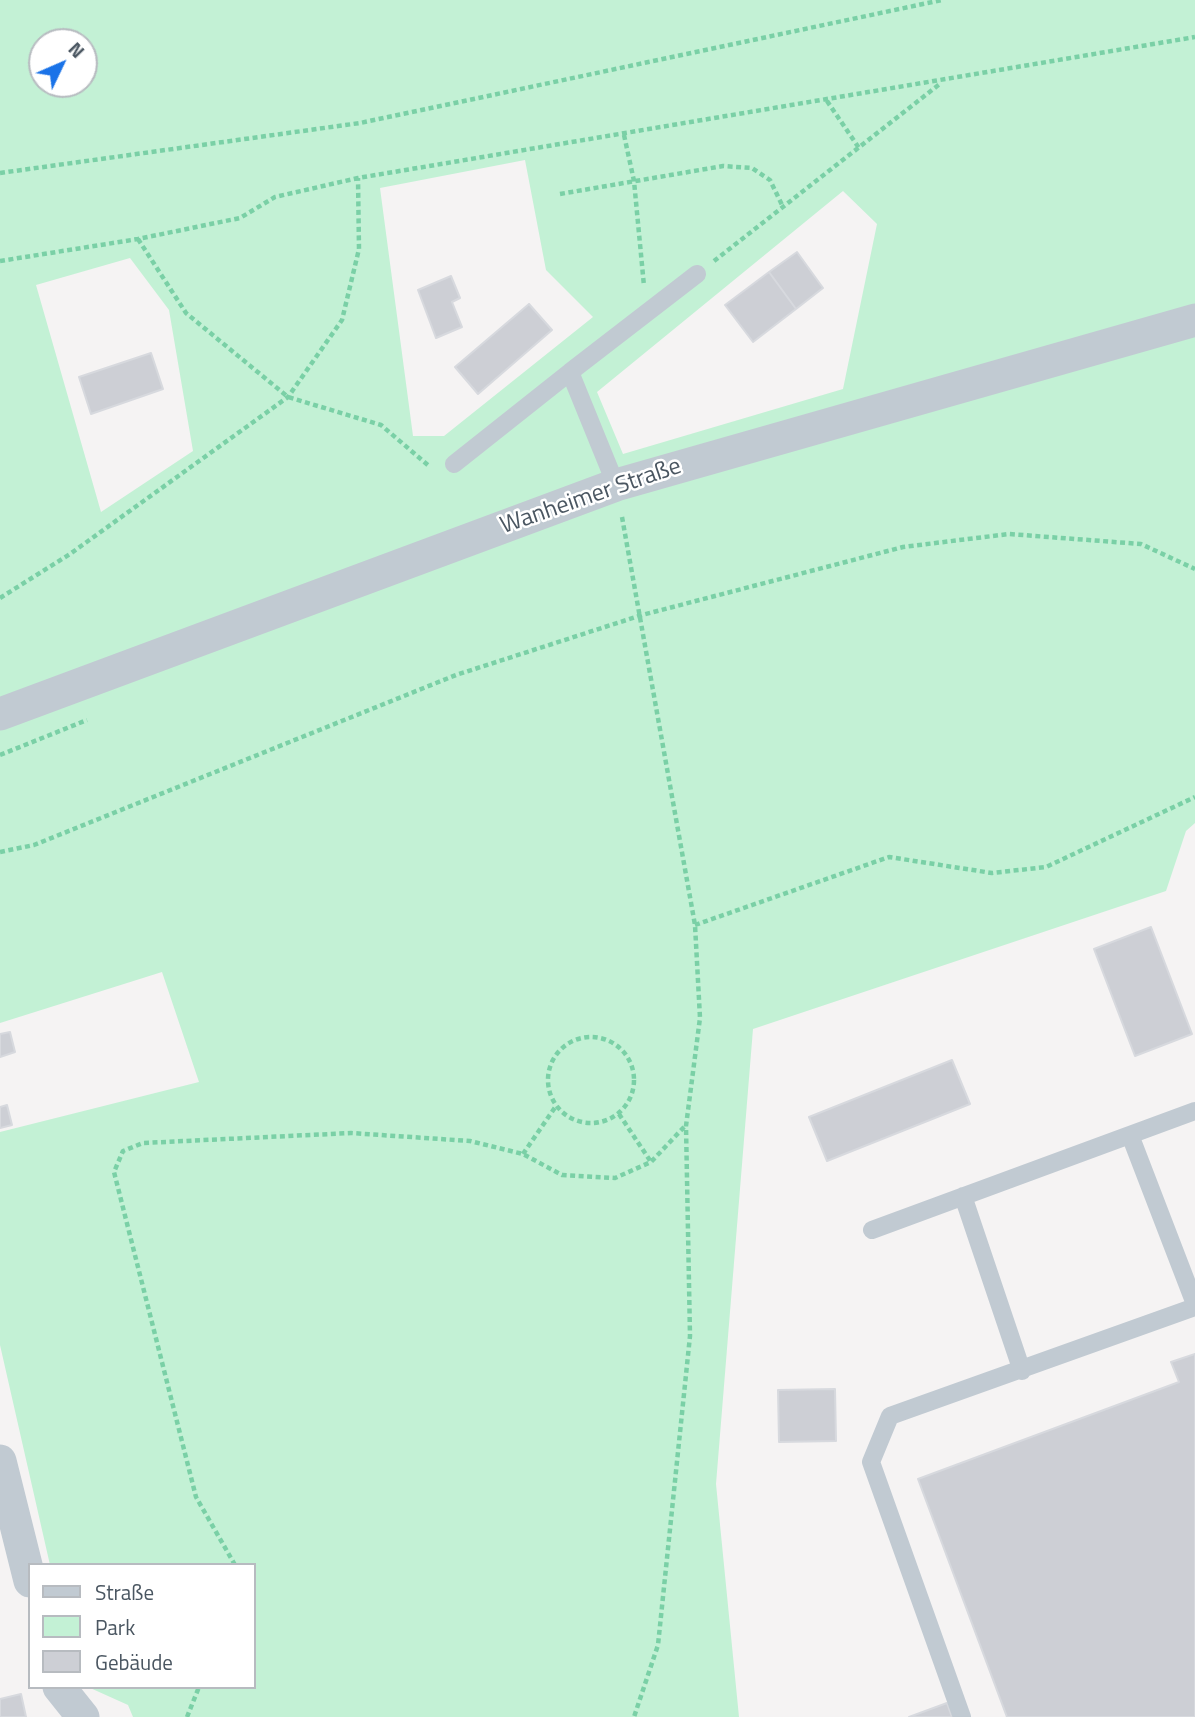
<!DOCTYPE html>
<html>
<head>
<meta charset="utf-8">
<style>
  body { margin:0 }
  #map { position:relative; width:1195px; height:1717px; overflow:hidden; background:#f5f3f3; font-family:"Titillium Web",sans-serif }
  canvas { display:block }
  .legend { position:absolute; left:28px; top:1563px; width:228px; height:126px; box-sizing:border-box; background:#fff; border:2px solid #b7bbc0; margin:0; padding:9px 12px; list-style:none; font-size:21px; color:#4a5661 }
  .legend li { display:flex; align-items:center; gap:14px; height:35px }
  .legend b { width:35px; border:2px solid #b7bbc0 }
  .north { position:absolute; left:28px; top:28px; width:70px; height:70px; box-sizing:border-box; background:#fff; border:2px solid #b7bbc0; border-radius:50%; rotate:46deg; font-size:19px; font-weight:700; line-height:28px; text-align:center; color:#4a5661 }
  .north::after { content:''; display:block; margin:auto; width:24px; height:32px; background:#1a73e8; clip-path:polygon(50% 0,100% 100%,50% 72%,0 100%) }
</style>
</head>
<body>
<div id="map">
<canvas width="1195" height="1717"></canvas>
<ul class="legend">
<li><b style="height:9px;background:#c1cad2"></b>Straße</li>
<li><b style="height:19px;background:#c3f1d5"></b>Park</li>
<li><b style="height:19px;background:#cdcfd5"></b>Gebäude</li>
</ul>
<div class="north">N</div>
</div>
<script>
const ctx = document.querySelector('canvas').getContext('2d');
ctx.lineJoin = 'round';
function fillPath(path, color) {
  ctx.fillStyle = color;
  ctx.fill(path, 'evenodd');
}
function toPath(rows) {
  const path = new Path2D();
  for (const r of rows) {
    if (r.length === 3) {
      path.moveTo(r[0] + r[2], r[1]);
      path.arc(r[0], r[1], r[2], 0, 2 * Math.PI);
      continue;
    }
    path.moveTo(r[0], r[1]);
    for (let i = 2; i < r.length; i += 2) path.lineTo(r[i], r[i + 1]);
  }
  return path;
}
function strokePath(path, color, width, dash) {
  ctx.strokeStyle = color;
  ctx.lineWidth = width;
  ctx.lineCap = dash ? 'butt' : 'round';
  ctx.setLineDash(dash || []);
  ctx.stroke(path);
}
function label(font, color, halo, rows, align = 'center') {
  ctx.font = font + ' "Titillium Web",sans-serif';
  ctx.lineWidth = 5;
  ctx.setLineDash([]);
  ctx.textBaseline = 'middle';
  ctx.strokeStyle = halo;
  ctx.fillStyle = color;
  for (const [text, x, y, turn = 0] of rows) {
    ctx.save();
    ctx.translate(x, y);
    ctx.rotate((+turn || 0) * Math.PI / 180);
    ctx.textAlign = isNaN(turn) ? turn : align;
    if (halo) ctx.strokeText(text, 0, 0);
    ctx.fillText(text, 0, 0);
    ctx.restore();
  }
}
fillPath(toPath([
  [0,0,1195,0,1195,823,1186,831,1166,891,753,1029,716,1484,739,1717,133,1717,128,1705,88,1687,254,1687,254,1565,50,1565,0,1345,0,1132,199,1082,162,972,0,1023],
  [42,42,84,42,84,84,42,84],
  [525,160,546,270,593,317,444,436,413,436,380,188],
  [843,191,877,224,843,389,623,454,597,392],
  [130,258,169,310,193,451,101,512,36,285]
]), '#c3f1d5');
const building = toPath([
  [797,252,823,288,796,309,769,272,797,252],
  [769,272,796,309,753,342,725,305,769,272],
  [451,276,460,298,452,302,462,327,436,338,418,290,451,276],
  [529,304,552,330,478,394,455,367,529,304],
  [151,353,163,389,91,414,79,377,151,353],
  [1151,927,1192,1034,1135,1056,1094,949,1151,927],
  [10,1032,15,1052,0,1057,0,1034,10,1032],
  [952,1060,970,1104,827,1161,809,1117,952,1060],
  [7,1105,12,1125,0,1128,0,1107,7,1105],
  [1195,1354,1195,1717,1007,1717,918,1479,1179,1382,1171,1362,1195,1354],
  [835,1389,836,1441,779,1442,778,1390,835,1389],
  [21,1694,26,1717,0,1717,0,1699,21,1694],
  [947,1703,952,1717,909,1717,947,1703]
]);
fillPath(building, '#cdcfd5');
strokePath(building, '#d7d9de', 2);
strokePath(toPath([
  [827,101,859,148],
  [624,135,634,181,644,286],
  [0,173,360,123,942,0],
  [560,194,723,166,752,168,770,180,783,207],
  [138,239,186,313,288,397,381,425,429,466],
  [0,261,138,239,240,218,275,197,358,178,1195,37],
  [714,261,941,83],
  [622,517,695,925,700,1018,686,1126,690,1336,658,1645,634,1717],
  [0,598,70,554,288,397,342,320,359,249,358,178],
  [0,755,87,720],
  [0,852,34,845,456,675,642,615,903,547,1009,534,1141,544,1195,569],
  [695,925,889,857,992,873,1046,867,1195,797],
  [591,1080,43],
  [619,1114,651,1162],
  [523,1154,556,1106],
  [235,1565,196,1497,114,1172,123,1151,143,1143,351,1133,470,1141,523,1154,562,1175,615,1178,651,1162,685,1126],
  [187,1717,199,1687]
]), '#7ad0a6', 4.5, [5, 3.5]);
strokePath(toPath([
  [570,372,697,274],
  [454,464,570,372,616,485],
  [1130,1135,1195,1304],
  [963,1196,1022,1371],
  [872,1230,1195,1111],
  [962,1717,871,1462,890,1416,1195,1307]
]), '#c1cad2', 18);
strokePath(toPath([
  [0,714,616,485,1195,320],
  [0,1461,30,1581],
  [59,1687,83,1717]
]), '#c1cad2', 33);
label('24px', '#4a5661', '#fff', [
  ["Wanheimer Straße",591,497,-19]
]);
</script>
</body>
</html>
